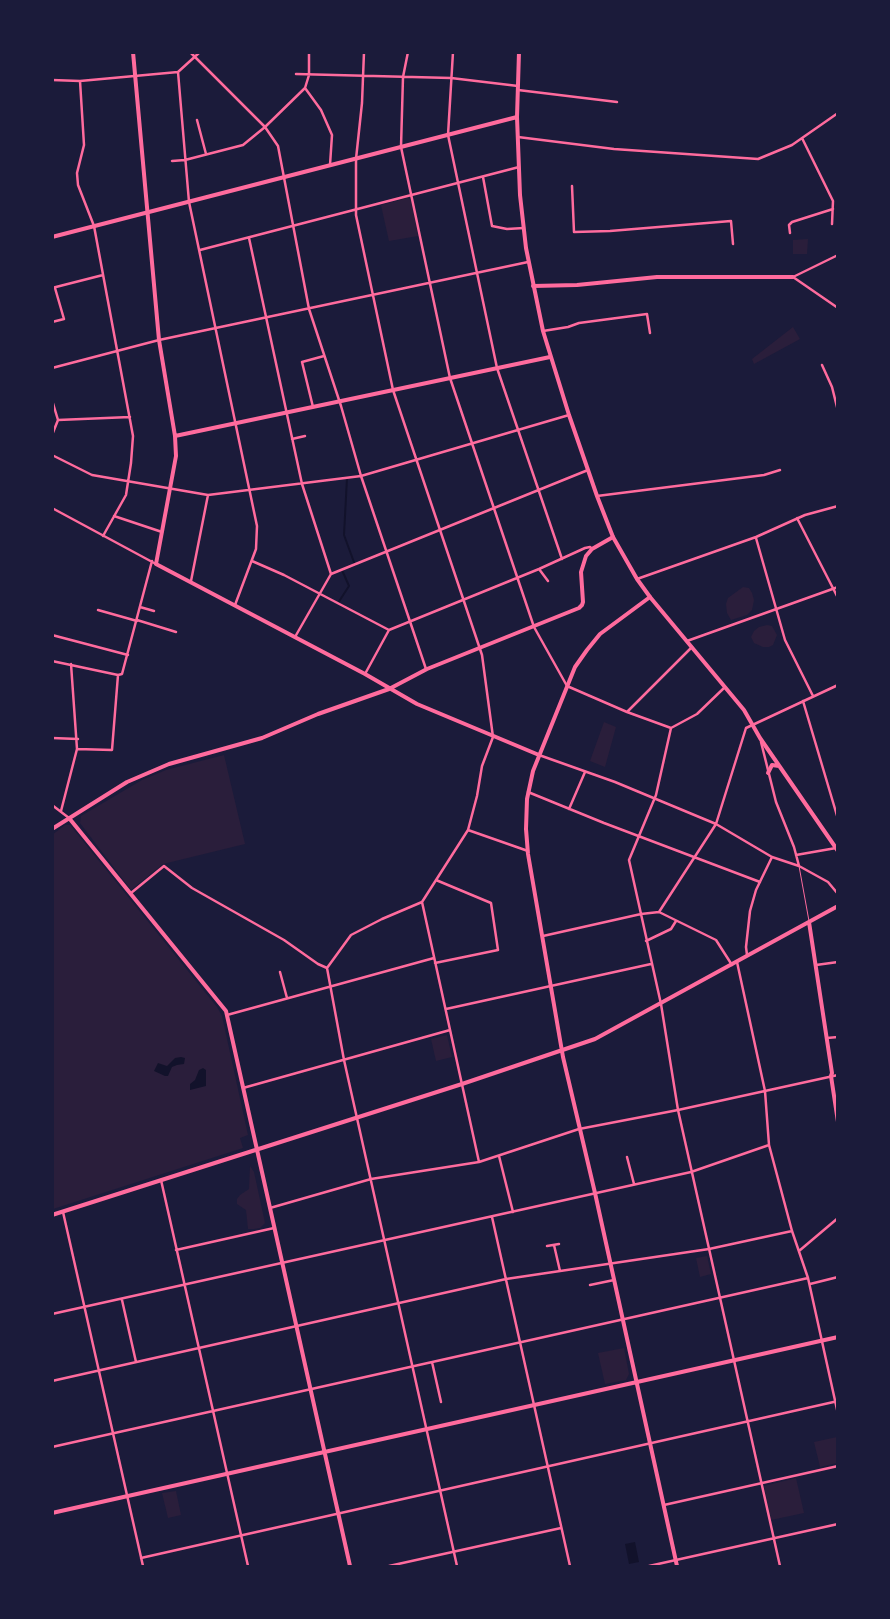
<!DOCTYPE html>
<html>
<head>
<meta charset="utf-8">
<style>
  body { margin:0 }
  #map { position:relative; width:890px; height:1619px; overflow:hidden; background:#1b1b3a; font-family:Signika,sans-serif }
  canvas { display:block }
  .frame { position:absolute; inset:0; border:54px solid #1b1b3a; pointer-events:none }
</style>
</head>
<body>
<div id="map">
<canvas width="890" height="1619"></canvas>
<div class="frame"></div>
</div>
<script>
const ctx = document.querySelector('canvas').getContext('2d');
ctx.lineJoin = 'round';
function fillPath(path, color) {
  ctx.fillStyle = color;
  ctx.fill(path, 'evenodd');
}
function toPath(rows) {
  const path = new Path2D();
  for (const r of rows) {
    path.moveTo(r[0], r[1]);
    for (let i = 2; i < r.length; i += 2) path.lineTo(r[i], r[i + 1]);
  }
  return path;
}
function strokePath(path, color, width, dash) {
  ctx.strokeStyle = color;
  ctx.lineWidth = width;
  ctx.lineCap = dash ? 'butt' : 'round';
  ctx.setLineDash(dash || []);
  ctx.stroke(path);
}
fillPath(toPath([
  [408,198,411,200,418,236,389,241,381,205],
  [808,239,807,254,793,254,793,240],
  [793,327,800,339,754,364,752,359],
  [743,587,749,588,752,593,754,600,752,610,747,615,731,620,727,613,726,604,728,598],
  [767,625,772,626,777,635,773,645,769,647,763,647,754,643,751,637,754,631,759,627],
  [604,722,616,727,605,767,590,761],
  [224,755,245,844,163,864,131,890,80,823,81,816,142,780,166,770],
  [65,825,70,825,217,1007,222,1016,248,1135,240,1138,243,1148,53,1209,52,835],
  [447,1035,452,1057,436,1061,431,1039],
  [250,1166,254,1172,265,1223,260,1228,254,1229,248,1229,246,1210,237,1204,237,1199,240,1195,249,1189],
  [707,1256,711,1274,700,1277,696,1258],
  [624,1348,629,1374,626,1380,605,1384,598,1353],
  [837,1437,837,1463,820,1467,814,1442],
  [796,1478,804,1513,771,1520,764,1486],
  [176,1491,181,1515,168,1518,162,1493]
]), '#2a1e3b');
fillPath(toPath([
  [181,1057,185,1058,184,1064,177,1065,172,1067,168,1076,165,1076,154,1071,158,1063,167,1066,175,1058],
  [203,1068,206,1070,206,1086,190,1090,190,1084,195,1080,199,1070],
  [635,1542,639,1562,629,1564,625,1544]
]), '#12122b');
strokePath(toPath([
  [347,478,344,535,355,565],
  [338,603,349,586,342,570]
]), '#12122b', 2);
strokePath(toPath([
  [799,866,809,921]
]), '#ff6b9d', 1);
strokePath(toPath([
  [190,52,265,127,278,146,309,309,341,406,361,476,426,669],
  [408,52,403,77,401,147,450,378,534,627,567,686,627,712,671,728,697,714,724,688],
  [453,52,448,135,497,368,562,559],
  [178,72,189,202,257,526,256,549,235,605],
  [296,74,451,78,518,86],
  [52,80,80,81,178,72,200,52],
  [80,81,84,145,77,173,78,185,94,226,133,436,131,463,126,495,103,536],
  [305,88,321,110,332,135,330,165],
  [518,90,617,102],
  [197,120,206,154],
  [518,137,614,149,758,159,792,145,838,113],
  [802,138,833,201,832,224],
  [172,161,185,160,243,145,265,127,305,88,309,75,309,52],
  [483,177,492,226,507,229,524,228],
  [572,186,574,232,610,231,731,221,733,244],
  [790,233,789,225,792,222,833,209],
  [249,238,302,484,331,574],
  [200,250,519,167],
  [838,255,793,277,838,308],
  [52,288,103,275],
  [52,322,64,319,55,288],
  [543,331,568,327,579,323,647,314,650,333],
  [822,365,832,387,838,411],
  [52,368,159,340,528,262],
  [52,400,58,420,52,435],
  [313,407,302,362,324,356],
  [58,420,130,417],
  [292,439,305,436],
  [52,455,92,475,208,495,361,476,569,415],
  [597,496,764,475,780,470],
  [52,508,156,564],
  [114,516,162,532],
  [797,518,838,598],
  [756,538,785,640,813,696],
  [252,561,284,575,389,630],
  [539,569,548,581],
  [637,579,756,537,805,515,838,506],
  [191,581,208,495],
  [140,607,154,611],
  [98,610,137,621],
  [137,620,176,632],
  [52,635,128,655],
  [295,637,331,574,588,470],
  [687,641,838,587],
  [52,661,118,675,122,674,152,561],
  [365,674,389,630,539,569,585,548,590,547,592,549],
  [803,701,838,819],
  [627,712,692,647],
  [671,728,656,795,629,860,661,1004,678,1110,780,1566],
  [52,738,78,739],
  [761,742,776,802,794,847,799,866,828,882,838,894],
  [77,749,112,750,118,675],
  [539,755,615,782,716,824,772,857,799,866],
  [528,792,604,823,760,882],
  [52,805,69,818],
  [569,809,585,772],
  [61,811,77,749,71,664],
  [468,830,528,851],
  [796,855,836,848],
  [131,893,164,866,192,888,284,940,318,964,327,968,344,1060,457,1566],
  [422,902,479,1162],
  [659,912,716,940,732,965],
  [543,936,641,914,659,912,716,824,746,728,838,685],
  [646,941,671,929,676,921],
  [747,955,746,947,750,911,756,890,772,857],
  [737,962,765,1091,769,1145,792,1231,808,1278,838,1414],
  [435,963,498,950,491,903,436,880],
  [816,965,838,962],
  [327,968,351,935,382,919,422,902,468,830,477,796,482,766,493,737,482,655,393,390,356,215,356,159,362,103,364,52],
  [280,972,287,998],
  [446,1009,651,964],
  [227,1015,434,958],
  [827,1038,838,1037],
  [243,1088,450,1030],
  [499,1156,513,1212],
  [627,1157,634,1184],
  [161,1180,248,1566],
  [270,1208,371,1179,479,1162,579,1129,678,1110,838,1075],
  [63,1212,143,1566],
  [492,1217,570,1566],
  [554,1245,560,1271],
  [547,1246,559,1244],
  [176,1250,274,1228],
  [799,1251,838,1218],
  [810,1284,838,1277],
  [590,1285,614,1280],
  [122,1300,136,1362],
  [52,1314,691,1172,769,1145],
  [432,1362,441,1402],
  [52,1381,506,1279,709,1249,792,1231],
  [52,1447,808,1278],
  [664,1505,838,1466],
  [141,1558,838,1401],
  [389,1566,561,1528],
  [649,1566,838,1524]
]), '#ff6b9d', 2.5);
strokePath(toPath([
  [133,52,159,340,175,436,176,456,156,564,365,674,417,704,539,755],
  [517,117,519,52],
  [533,286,577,285,657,277,793,277],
  [175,436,550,357],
  [650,597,600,634,587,650,575,667,533,771,527,799,526,829,528,854,563,1057,595,1193,677,1566],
  [69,818,226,1011,350,1566],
  [52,829,127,782,169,764,262,738,318,714,389,689,427,669,579,608,582,605,583,602,581,572,586,556,592,549,613,537],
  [809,922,832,1073,831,1076,838,1122],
  [52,1215,462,1084,595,1039,838,906],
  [52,1513,838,1337]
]), '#ff6b9d', 4);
strokePath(toPath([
  [52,237,517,117,520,195,526,248,543,331,569,415,597,496,613,537,637,579,650,597,744,710,760,738,838,851],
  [768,773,772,765,779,766]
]), '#ff6b9d', 4);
</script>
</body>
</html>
